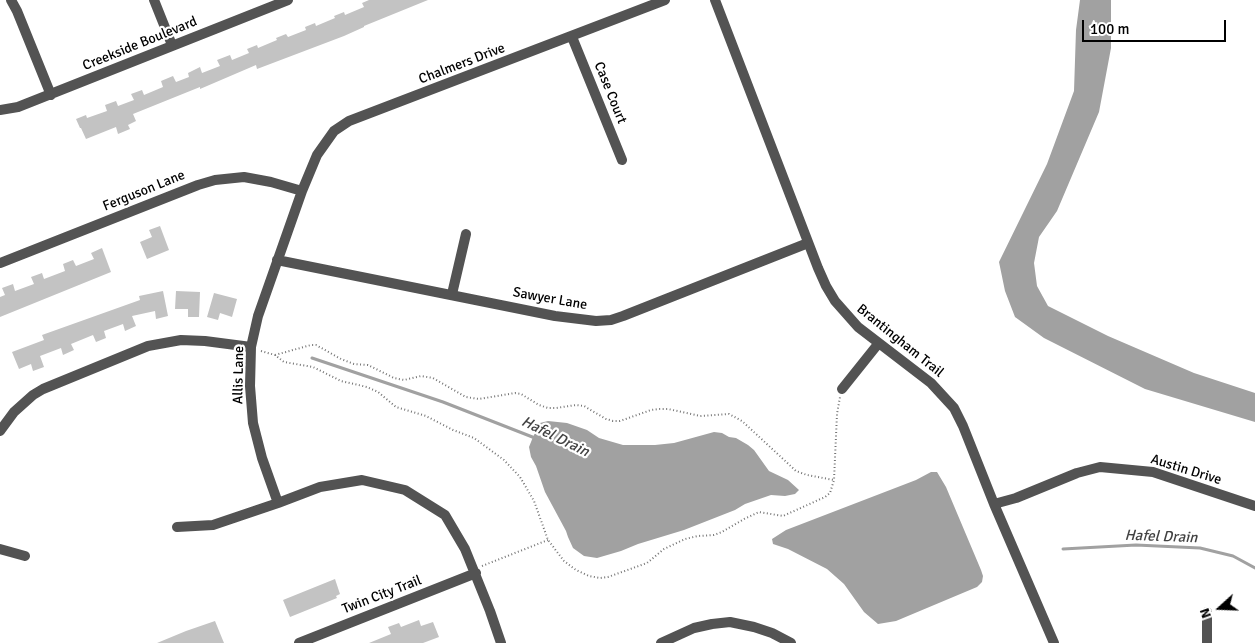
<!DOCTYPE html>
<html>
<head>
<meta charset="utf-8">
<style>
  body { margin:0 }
  #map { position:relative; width:1255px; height:643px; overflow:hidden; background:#fff; font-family:Signika,sans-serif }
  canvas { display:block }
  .north { position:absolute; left:1195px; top:583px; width:50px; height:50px; -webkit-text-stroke:4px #fff; paint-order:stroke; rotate:250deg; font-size:14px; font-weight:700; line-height:20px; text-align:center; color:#000 }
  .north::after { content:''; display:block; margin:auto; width:18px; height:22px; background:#000; clip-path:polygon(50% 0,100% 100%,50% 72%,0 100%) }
  .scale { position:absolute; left:1082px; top:20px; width:144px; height:22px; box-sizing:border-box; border:2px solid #000; border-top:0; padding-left:6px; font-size:15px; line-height:18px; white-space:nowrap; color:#000; -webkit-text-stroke:4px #fff; paint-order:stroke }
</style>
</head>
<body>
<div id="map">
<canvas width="1255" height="643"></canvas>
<div class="north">N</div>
<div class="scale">100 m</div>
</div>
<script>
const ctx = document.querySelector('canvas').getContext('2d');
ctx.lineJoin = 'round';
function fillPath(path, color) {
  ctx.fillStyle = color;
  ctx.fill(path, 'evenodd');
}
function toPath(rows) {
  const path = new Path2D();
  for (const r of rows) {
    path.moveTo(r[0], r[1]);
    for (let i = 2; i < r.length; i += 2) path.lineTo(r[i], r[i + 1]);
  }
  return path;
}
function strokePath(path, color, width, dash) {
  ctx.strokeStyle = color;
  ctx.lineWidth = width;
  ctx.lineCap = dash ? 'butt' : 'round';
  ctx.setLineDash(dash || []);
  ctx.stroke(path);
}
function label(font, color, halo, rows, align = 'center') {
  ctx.font = font + ' Signika,sans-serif';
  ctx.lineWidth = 4.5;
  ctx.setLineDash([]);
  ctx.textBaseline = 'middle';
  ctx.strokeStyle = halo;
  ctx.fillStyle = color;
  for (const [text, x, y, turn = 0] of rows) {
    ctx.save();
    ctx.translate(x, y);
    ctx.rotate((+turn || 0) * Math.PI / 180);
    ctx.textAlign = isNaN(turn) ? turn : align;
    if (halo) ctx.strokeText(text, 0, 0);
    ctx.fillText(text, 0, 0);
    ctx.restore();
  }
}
fillPath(toPath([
  [1080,0,1111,0,1111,48,1099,112,1057,211,1039,237,1034,263,1037,286,1048,306,1108,336,1194,373,1255,393,1255,422,1145,389,1044,338,1015,317,1005,291,999,262,1047,164,1074,91,1076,30],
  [548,421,567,423,587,430,599,438,623,445,655,445,674,443,714,432,722,433,729,437,736,438,748,445,754,450,769,471,788,480,799,490,795,494,785,496,771,495,745,504,735,510,684,530,638,544,621,551,597,558,584,556,573,548,568,537,566,531,545,492,536,466,531,457,529,447,533,437,540,423],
  [931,472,937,472,946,487,981,570,983,576,982,582,977,587,896,621,878,624,864,612,844,584,827,569,788,549,773,544,772,539,786,530,916,480]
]), '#a1a1a1');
strokePath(toPath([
  [312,358,443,402,535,438],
  [1063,549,1136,545,1200,548,1233,556,1255,568]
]), '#a1a1a1', 3);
fillPath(toPath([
  [369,0,428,0,364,26,364,27,344,36,257,69,256,65,200,89,200,87,133,114,136,121,128,125,130,129,118,134,116,127,86,139,81,128,80,128,76,119,86,115,87,118,107,111,105,105,116,101,118,106,134,100,131,94,142,90,144,95,163,87,161,81,173,76,176,82,189,77,188,73,200,67,202,73,220,66,217,60,230,55,232,60,249,53,247,49,257,45,258,48,277,40,276,38,286,34,288,37,306,30,305,27,315,23,316,26,335,18,334,16,344,12,345,15,364,7,362,3],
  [160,226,169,250,147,259,140,242,152,237,149,230],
  [102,248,111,272,0,317,0,297,5,295,2,288,13,284,15,291,34,284,31,277,42,273,44,279,65,271,63,264,73,260,76,266,94,259,91,253],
  [163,291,168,316,156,319,155,311,132,316,136,326,125,331,123,324,104,331,106,338,96,342,93,335,71,344,74,350,63,355,61,348,40,356,44,367,33,371,31,364,19,369,12,352,44,340,42,335,140,300,139,296],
  [176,291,200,292,199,317,188,317,188,309,175,309],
  [214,293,237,299,232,317,220,313,218,320,207,317],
  [335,579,340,594,336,596,337,598,290,617,283,600],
  [419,620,421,626,433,622,439,637,423,643,369,643,391,634,388,627,399,623,401,627],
  [215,621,224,643,157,643,186,631]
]), '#c3c3c3');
strokePath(toPath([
  [261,351,275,355,284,362,313,367,341,381,367,387,378,392,396,407,426,416,453,430,474,438,504,460,520,477,534,501,548,540,564,561,576,570,589,576,600,578,608,577,647,563,664,549,685,539,698,536,714,535,722,532,744,519,759,512,783,516,825,497,830,493,834,480,837,414,840,397],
  [275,355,311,345,316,345,341,359,354,364,368,365,394,378,404,380,421,376,433,378,466,397,479,399,515,393,521,394,539,405,548,408,556,408,576,405,584,406,606,419,613,421,620,421,651,410,660,409,668,409,700,416,729,414,742,421,796,471,807,475,834,480],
  [482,566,548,540]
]), '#757575', 2, [1, 2.5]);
strokePath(toPath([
  [11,0,17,11,51,95],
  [154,0,172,45],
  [715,0,818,268,826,286,835,301,858,327,931,383,954,408,963,426,994,504,1054,643],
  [572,37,622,160],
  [0,110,18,107,288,0],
  [277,260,555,316,596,321,611,320,623,316,808,243],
  [0,263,198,185,215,180,244,177,271,182,302,191],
  [452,294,466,234],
  [842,389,878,344],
  [0,431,14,412,33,395,43,389,148,346,181,340,205,341,251,347],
  [278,503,262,458,253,423,250,386,251,347,258,316,302,191,317,155,334,131,349,121,665,0],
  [994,504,1016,498,1077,473,1100,467,1153,472,1255,506],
  [177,527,213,525,278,503,320,487,362,480,405,490,445,515,465,549,490,611,501,643],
  [0,549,25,556],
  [1207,612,1207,643],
  [299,643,476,573],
  [661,643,694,628,712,624,730,622,754,627,772,633,791,643]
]), '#535353', 10);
label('14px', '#000', '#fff', [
  ["Creekside Boulevard",140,44,-22],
  ["Chalmers Drive",462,64,-21],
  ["Case Court",610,93,68],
  ["Ferguson Lane",144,191,-22],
  ["Sawyer Lane",550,299,10],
  ["Brantingham Trail",900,341,39],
  ["Allis Lane",239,375,-89],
  ["Austin Drive",1186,470,17],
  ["Twin City Trail",382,595,-21]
]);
label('italic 15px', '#424242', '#fff', [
  ["Hafel Drain",555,437,26],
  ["Hafel Drain",1161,537,2]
]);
</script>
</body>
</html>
